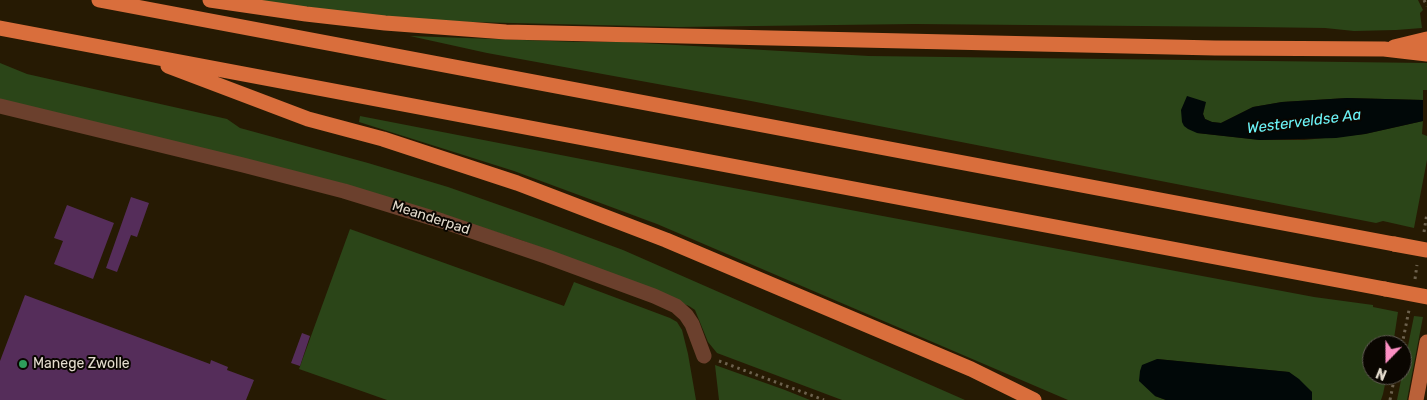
<!DOCTYPE html>
<html>
<head>
<meta charset="utf-8">
<style>
  body { margin:0 }
  #map { position:relative; width:1427px; height:400px; overflow:hidden; background:#261a03; font-family:Rubik,sans-serif }
  canvas { display:block }
  .north { position:absolute; left:1362px; top:335px; width:50px; height:50px; box-sizing:border-box; background:#0a0601; border:1px solid #615b53; border-radius:50%; rotate:202deg; font-size:14px; font-weight:700; line-height:20px; text-align:center; color:#e3dbcd }
  .north::after { content:''; display:block; margin:auto; width:18px; height:22px; background:#fc8fc3; clip-path:polygon(50% 0,100% 100%,50% 72%,0 100%) }
</style>
</head>
<body>
<div id="map">
<canvas width="1427" height="400"></canvas>
<div class="north">N</div>
</div>
<script>
const ctx = document.querySelector('canvas').getContext('2d');
ctx.lineJoin = 'round';
function fillPath(path, color) {
  ctx.fillStyle = color;
  ctx.fill(path, 'evenodd');
}
function toPath(rows) {
  const path = new Path2D();
  for (const r of rows) {
    path.moveTo(r[0], r[1]);
    for (let i = 2; i < r.length; i += 2) path.lineTo(r[i], r[i + 1]);
  }
  return path;
}
function strokePath(path, color, width, dash) {
  ctx.strokeStyle = color;
  ctx.lineWidth = width;
  ctx.lineCap = dash ? 'butt' : 'round';
  ctx.setLineDash(dash || []);
  ctx.stroke(path);
}
function label(font, color, halo, rows, align = 'center') {
  ctx.font = font + ' Rubik,sans-serif';
  ctx.lineWidth = 4;
  ctx.setLineDash([]);
  ctx.textBaseline = 'middle';
  ctx.strokeStyle = halo;
  ctx.fillStyle = color;
  for (const [text, x, y, turn = 0] of rows) {
    ctx.save();
    ctx.translate(x, y);
    ctx.rotate((+turn || 0) * Math.PI / 180);
    ctx.textAlign = isNaN(turn) ? turn : align;
    if (halo) ctx.strokeText(text, 0, 0);
    ctx.fillText(text, 0, 0);
    ctx.restore();
  }
}
fillPath(toPath([
  [236,0,1418,0,1423,10,1420,13,1422,28,1396,30,1354,31,1325,28,1254,27,914,24,678,27,429,21],
  [410,36,579,42,624,42,869,56,1427,63,1427,90,1423,90,1423,100,1347,98,1282,102,1253,107,1221,123,1212,122,1205,119,1203,114,1206,102,1197,133,1260,140,1304,140,1365,134,1423,121,1422,134,1427,136,1427,160,1414,228,1383,221,1376,223,751,101,487,53],
  [0,63,27,74,227,119,240,128,368,163,448,187,542,220,623,250,965,400,842,400,717,353,708,342,695,310,689,306,521,240,395,200,0,100],
  [360,116,643,171,1314,297,1373,305,1373,307,1398,312,1393,345,1372,345,1372,375,1387,375,1383,394,1381,400,1312,400,1312,392,1289,372,1157,359,1155,396,1166,400,1068,400,657,224,514,171,359,122],
  [350,229,564,306,574,282,670,318,677,322,682,330,688,354,696,400,387,400,299,369],
  [1414,316,1423,317,1407,400,1397,400],
  [715,365,785,390,810,400,719,400]
]), '#2b4518');
fillPath(toPath([
  [1187,96,1206,102,1203,114,1205,119,1212,122,1221,123,1253,107,1282,102,1347,98,1423,100,1423,121,1365,134,1336,138,1260,140,1197,133,1188,129,1184,126,1182,122,1181,110],
  [1157,359,1289,372,1299,379,1312,392,1312,400,1166,400,1155,396,1139,381,1140,371,1142,365]
]), '#010808');
fillPath(toPath([
  [131,197,149,203,137,237,131,235,117,272,106,268],
  [67,205,114,223,93,279,54,264,63,241,54,238],
  [25,295,210,364,211,360,228,367,227,370,254,380,246,400,0,400,0,361],
  [302,333,310,336,300,366,291,363]
]), '#552d5a');
strokePath(toPath([
  [1424,0,1427,6],
  [1424,232,1427,213],
  [1415,279,1417,265],
  [1402,345,1409,310],
  [719,361,824,400],
  [1390,400,1395,375]
]), '#6c614d', 3, [2.5, 4]);
strokePath(toPath([
  [0,106,243,165,344,191,442,221,548,257,654,296,676,306,686,315,692,324,704,356]
]), '#6b402d', 15);
strokePath(toPath([
  [1416,400,1427,342]
]), '#ba6139', 15);
strokePath(toPath([
  [99,0,1394,244],
  [210,0,306,14,385,23,506,32,1215,48,1384,49,1427,54],
  [0,28,1385,289],
  [1394,47,1427,39],
  [168,66,308,119,383,139,517,183,666,240,971,369,1034,400]
]), '#d96e3c', 15);
strokePath(toPath([
  [1394,244,1427,250],
  [1385,289,1427,297]
]), '#d96e3c', 15);
for (const [x, y, r, color] of [
  [23,364,5,"#2e9e5b"]
]) {
  const dot = new Path2D();
  dot.arc(x, y, r, 0, 2 * Math.PI);
  ctx.fillStyle = color;
  ctx.fill(dot);
  strokePath(dot, '#0a0601', 2);
}
label('14px', '#e3dbcd', '#0a0601', [
  ["Meanderpad",431,218,18]
]);
label('14px', '#e3dbcd', '#0a0601', [
  ["Manege Zwolle",33,364]
], 'left');
label('italic 15px', '#6cf5f9', '#0a0601', [
  ["Westerveldse Aa",1304,122,-7]
]);
</script>
</body>
</html>
